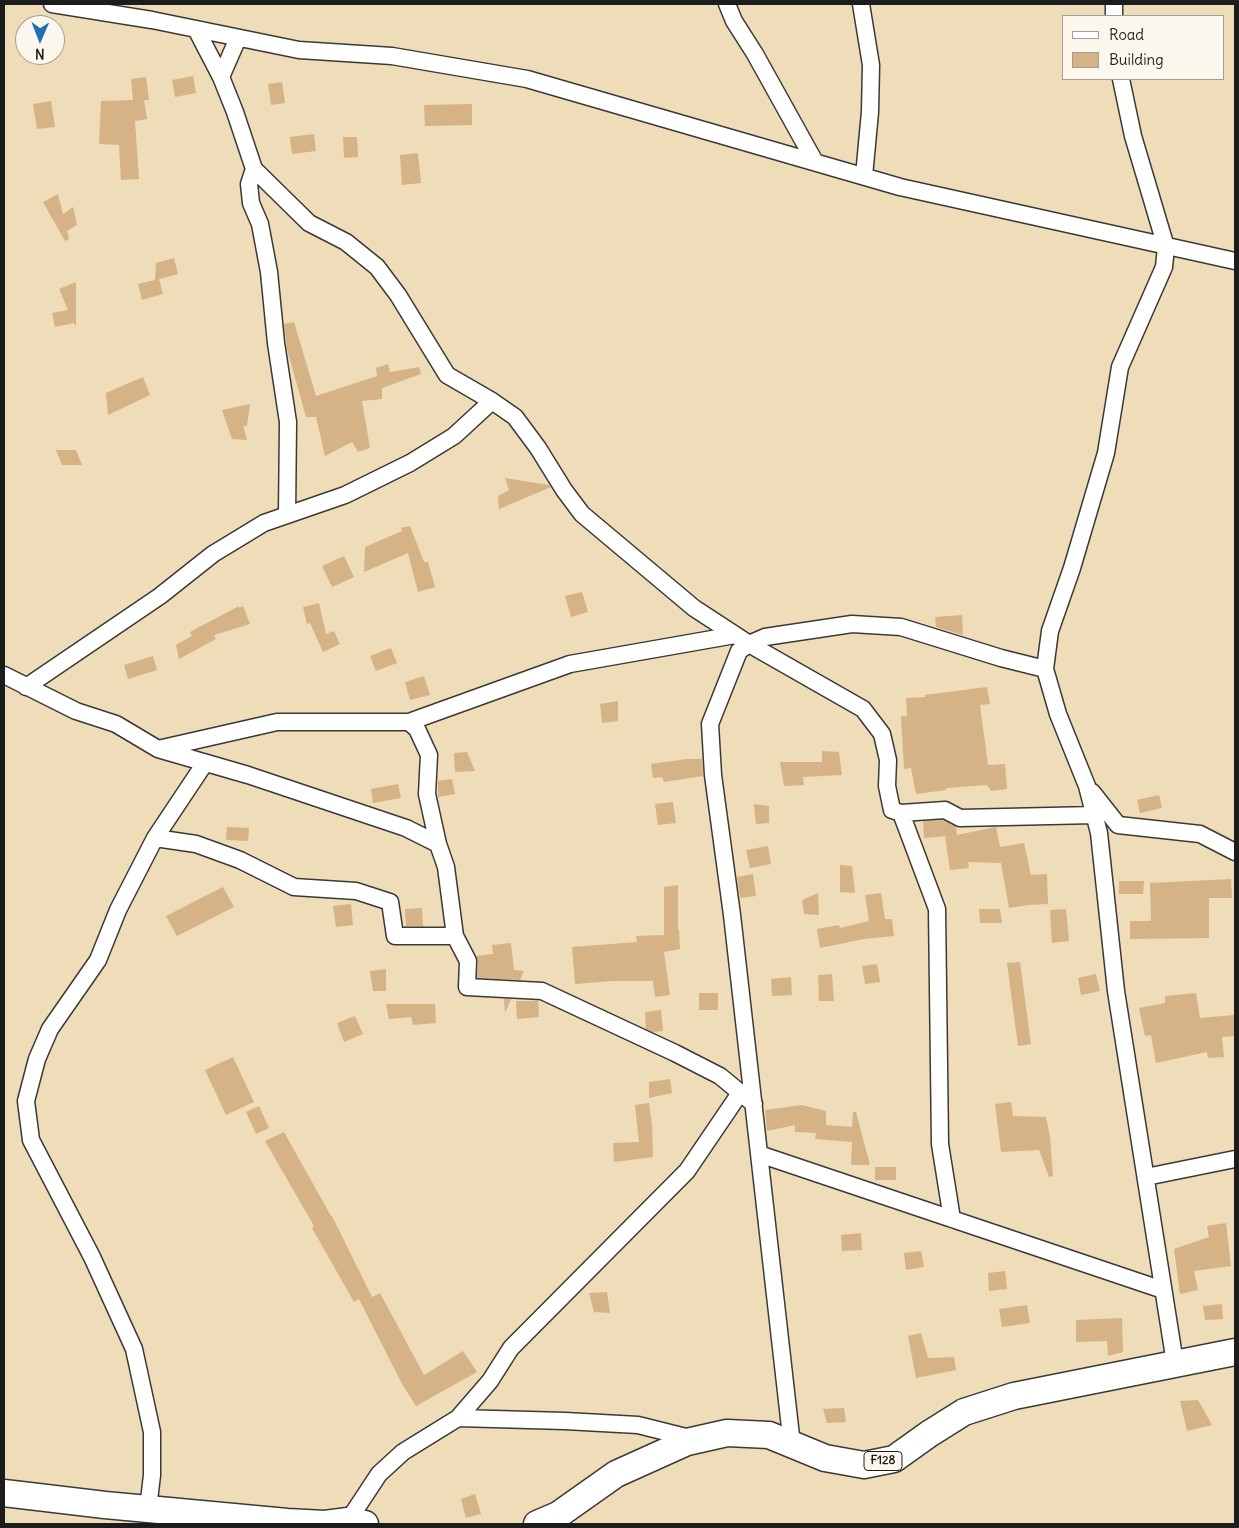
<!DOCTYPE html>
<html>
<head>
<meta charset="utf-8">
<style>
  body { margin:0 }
  #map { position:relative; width:1239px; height:1528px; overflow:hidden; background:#efdcb9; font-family:Delius,sans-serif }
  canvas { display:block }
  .frame { position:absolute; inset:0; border:5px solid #1c1c1c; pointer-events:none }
  .legend { position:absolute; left:1062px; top:15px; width:162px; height:65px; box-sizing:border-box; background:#fbf7ec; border:1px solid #a29f99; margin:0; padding:6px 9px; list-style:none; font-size:15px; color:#1c1c1c }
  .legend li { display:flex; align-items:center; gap:10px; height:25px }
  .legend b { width:25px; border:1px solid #a29f99 }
  .north { position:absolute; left:15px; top:15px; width:50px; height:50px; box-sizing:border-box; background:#fbf7ec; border:1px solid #a29f99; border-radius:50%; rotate:181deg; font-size:14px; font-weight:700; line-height:20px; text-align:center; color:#1c1c1c }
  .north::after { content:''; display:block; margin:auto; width:18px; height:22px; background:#1f6fb2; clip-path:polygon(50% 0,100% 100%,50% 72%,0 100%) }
</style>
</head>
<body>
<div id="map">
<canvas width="1239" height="1528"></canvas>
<div class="frame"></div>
<ul class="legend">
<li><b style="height:6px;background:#fff"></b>Road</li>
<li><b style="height:14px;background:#d6b287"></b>Building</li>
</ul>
<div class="north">N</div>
</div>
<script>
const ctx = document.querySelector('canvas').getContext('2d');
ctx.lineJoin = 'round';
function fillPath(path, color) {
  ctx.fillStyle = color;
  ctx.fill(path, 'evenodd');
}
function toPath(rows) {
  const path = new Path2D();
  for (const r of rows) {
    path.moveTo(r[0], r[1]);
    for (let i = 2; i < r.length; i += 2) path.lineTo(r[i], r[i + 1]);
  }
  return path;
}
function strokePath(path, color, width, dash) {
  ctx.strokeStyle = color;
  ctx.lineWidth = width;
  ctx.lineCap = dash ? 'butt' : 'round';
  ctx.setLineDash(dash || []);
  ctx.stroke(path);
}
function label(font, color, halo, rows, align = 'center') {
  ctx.font = font + ' Delius,sans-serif';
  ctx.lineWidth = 4;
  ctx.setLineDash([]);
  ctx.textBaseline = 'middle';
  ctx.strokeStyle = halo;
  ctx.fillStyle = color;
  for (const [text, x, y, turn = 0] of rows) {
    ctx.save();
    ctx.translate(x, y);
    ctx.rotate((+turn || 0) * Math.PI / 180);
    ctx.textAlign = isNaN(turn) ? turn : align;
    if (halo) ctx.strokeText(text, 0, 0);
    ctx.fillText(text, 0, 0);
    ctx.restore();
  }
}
fillPath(toPath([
  [193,76,196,93,175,97,172,80],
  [146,77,149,100,144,100,147,119,135,121,139,179,121,180,119,145,99,144,101,101,133,100,131,79],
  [282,82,285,103,271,105,268,84],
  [51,101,55,127,37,129,33,104],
  [472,104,472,125,425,126,424,105],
  [314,134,316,151,292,154,290,137],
  [343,137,357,137,358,157,344,158],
  [418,153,421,183,402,185,400,155],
  [58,194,63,214,73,207,77,225,67,231,69,239,65,241,43,202],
  [174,258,178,274,159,279,163,294,142,300,138,284,155,280,156,263],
  [76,282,76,327,74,323,55,327,52,313,68,310,59,289],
  [294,322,316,396,377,376,376,368,388,364,390,372,419,367,421,374,382,388,382,399,362,401,370,448,358,452,352,442,325,456,316,417,306,417,287,349,284,324],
  [143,377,150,395,108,415,106,393],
  [250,404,247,426,243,426,247,440,232,439,222,410],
  [56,450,76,450,82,465,62,465],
  [505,478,549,485,551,487,499,509,498,496,509,490],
  [410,526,424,562,428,562,435,587,418,592,408,553,364,572,365,547,402,531,401,528],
  [344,556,354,577,332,587,322,566],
  [582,592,588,612,571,617,565,596],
  [319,603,326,634,334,631,340,644,323,652,310,623,307,624,303,607],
  [239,606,239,608,243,606,250,624,214,635,216,639,179,659,176,645,192,636,190,632],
  [962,615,963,635,936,627,935,617],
  [391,648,397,663,376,671,370,656],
  [153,656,157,670,128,679,124,665],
  [424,676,430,695,410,700,405,682],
  [987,687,990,704,980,705,988,765,1005,764,1007,789,991,791,987,785,946,788,946,790,916,794,911,768,904,769,901,716,907,716,906,698,925,697,925,695],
  [618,701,618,721,602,723,600,704],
  [822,751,839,752,842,775,803,777,804,785,784,786,780,762,822,762],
  [467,752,475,771,455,772,454,753],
  [687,759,702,759,703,776,664,782,662,777,653,778,651,764],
  [452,779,455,794,438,797,438,781],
  [398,784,401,798,373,803,371,789],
  [1159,795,1162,808,1140,813,1137,800],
  [673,802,676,823,658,825,655,804],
  [754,804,769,806,769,823,756,824],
  [943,820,956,827,957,835,996,827,1000,847,1024,843,1031,875,1047,874,1048,904,1028,905,1009,908,1001,863,968,862,969,868,950,870,945,837,948,836,924,838,923,821],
  [227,827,249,828,248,841,226,840],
  [768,846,771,864,750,868,746,850],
  [840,865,852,866,855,893,840,892],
  [753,874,756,896,740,898,737,877],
  [1231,879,1232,898,1209,898,1209,938,1130,939,1130,921,1151,921,1150,883],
  [1119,881,1144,881,1143,894,1119,894],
  [678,885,678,930,679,930,680,949,664,952,670,995,655,997,653,981,612,981,575,984,572,947,637,942,636,936,664,935,664,887],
  [223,887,234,907,177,936,166,916],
  [818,893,819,915,804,914,802,900],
  [881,893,885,919,892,919,894,936,864,939,820,948,817,929,839,925,840,928,869,921,865,895],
  [351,904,353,925,336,927,333,906],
  [422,908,423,926,406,926,405,909],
  [979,909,1000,909,1002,923,980,923],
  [1066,909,1069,941,1052,943,1050,910],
  [511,943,514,970,524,971,520,980,477,978,478,961,476,956,493,954,492,945],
  [1020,962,1031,1044,1018,1046,1007,963],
  [877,964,880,982,865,984,862,966],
  [386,969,386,991,373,991,370,971],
  [832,974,834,1001,819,1001,818,975],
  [1096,974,1100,991,1081,995,1078,978],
  [791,977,792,995,772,996,771,979],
  [699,993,718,993,718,1010,699,1010],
  [1196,993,1200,1018,1234,1015,1235,1036,1222,1037,1224,1057,1208,1058,1207,1052,1156,1063,1151,1035,1145,1036,1139,1008,1165,1003,1165,996],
  [504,999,511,999,505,1013],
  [516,1001,538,1001,539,1017,517,1019],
  [386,1004,435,1004,436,1023,413,1025,411,1017,389,1019],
  [661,1010,663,1031,653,1032,646,1029,645,1012],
  [355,1016,363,1034,344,1042,337,1023],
  [233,1057,254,1102,226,1115,205,1070],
  [670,1079,672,1093,649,1098,649,1082],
  [1011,1102,1013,1116,1046,1117,1050,1137,1053,1176,1049,1177,1039,1150,1001,1152,995,1104],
  [649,1103,652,1125,653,1157,614,1162,613,1143,639,1142,635,1105],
  [802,1105,826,1111,826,1125,852,1127,853,1112,856,1112,870,1165,851,1165,852,1142,815,1139,816,1133,795,1132,795,1125,767,1131,765,1110],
  [259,1106,269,1128,256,1134,246,1112],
  [284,1132,331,1216,332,1216,372,1297,380,1293,424,1375,463,1351,477,1372,416,1406,402,1384,359,1299,354,1302,312,1228,314,1226,265,1141],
  [875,1167,896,1167,896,1180,875,1180],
  [1226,1223,1231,1266,1194,1271,1198,1290,1180,1294,1174,1249,1209,1237,1207,1226],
  [861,1233,862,1250,842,1251,841,1235],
  [921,1251,924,1267,906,1270,904,1253],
  [1005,1271,1007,1289,989,1291,988,1273],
  [607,1292,610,1313,594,1312,589,1293],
  [1222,1304,1223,1319,1205,1320,1203,1306],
  [1027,1305,1030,1323,1002,1327,999,1309],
  [1122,1318,1123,1352,1108,1356,1107,1341,1076,1342,1076,1320],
  [921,1333,928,1358,954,1357,956,1370,916,1378,908,1336],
  [1198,1400,1212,1425,1187,1431,1180,1401],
  [844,1408,846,1422,827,1423,823,1409],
  [475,1494,481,1514,466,1518,461,1499]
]), '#d6b287');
const minor = toPath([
  [52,4,152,20,299,50,392,56,527,79,900,187,1235,261],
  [727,4,734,21,755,54,815,162],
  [861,4,871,65,870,112,864,176],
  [1114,16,1114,4],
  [196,29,221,77,235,112,254,169,309,223,346,242,377,267,398,295,447,375,492,401,515,417,538,448,564,490,582,514,694,608,749,644,863,709,882,734,888,760,887,786,892,810,901,813,937,909,940,1144,952,1219],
  [221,77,238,38],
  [1121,79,1133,136,1166,247,1164,267,1120,367,1106,453,1072,568,1050,631,1045,669,1058,714,1087,786,1099,833,1116,991,1175,1363],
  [254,169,249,184,251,203,260,224,269,272,276,343,288,422,287,515],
  [4,675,76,711,116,724,158,749,248,775,406,828,438,844],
  [26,687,160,596,213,554,264,523,345,495,410,463,454,436,492,401],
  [409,722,417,729,429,755,427,794,438,844,446,867,455,936,468,961,467,987,542,991,675,1053,720,1076,754,1104],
  [158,749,277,722,409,722,570,664,735,635],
  [1092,792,1118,825,1200,834,1235,852],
  [901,813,945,810,960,818,1095,815],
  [155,838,196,844,240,860,294,887,356,891,390,902,395,936,455,936],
  [759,1154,1163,1290],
  [1146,1177,1235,1159],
  [458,1418,565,1421,638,1425,694,1439],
  [792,1445,732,915,713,775,710,724,739,651,749,644,765,637,852,624,901,627,1001,658,1045,669],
  [148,1509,152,1475,152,1432,134,1349,92,1257,31,1140,26,1101,37,1059,50,1029,98,960,118,910,155,838,205,763],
  [348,1521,379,1474,403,1452,458,1418,490,1381,511,1348,687,1171,740,1093]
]);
const primary = toPath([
  [4,1493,105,1505,287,1522,325,1524,348,1521,365,1524],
  [537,1524,558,1515,616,1474,687,1442,727,1433,769,1435,825,1458,864,1465,894,1459,929,1434,964,1412,1014,1396,1235,1352]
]);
strokePath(minor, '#3c3934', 19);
strokePath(primary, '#3c3934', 29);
strokePath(minor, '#fff', 16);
strokePath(primary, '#fff', 26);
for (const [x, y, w] of [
  [883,1461,38]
]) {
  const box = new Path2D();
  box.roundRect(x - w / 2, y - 9.5, w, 19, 4);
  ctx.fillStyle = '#fbf7ec';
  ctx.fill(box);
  strokePath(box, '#1c1c1c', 1);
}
label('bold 12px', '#1c1c1c', null, [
  ["F128",883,1461]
]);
</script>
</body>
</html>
